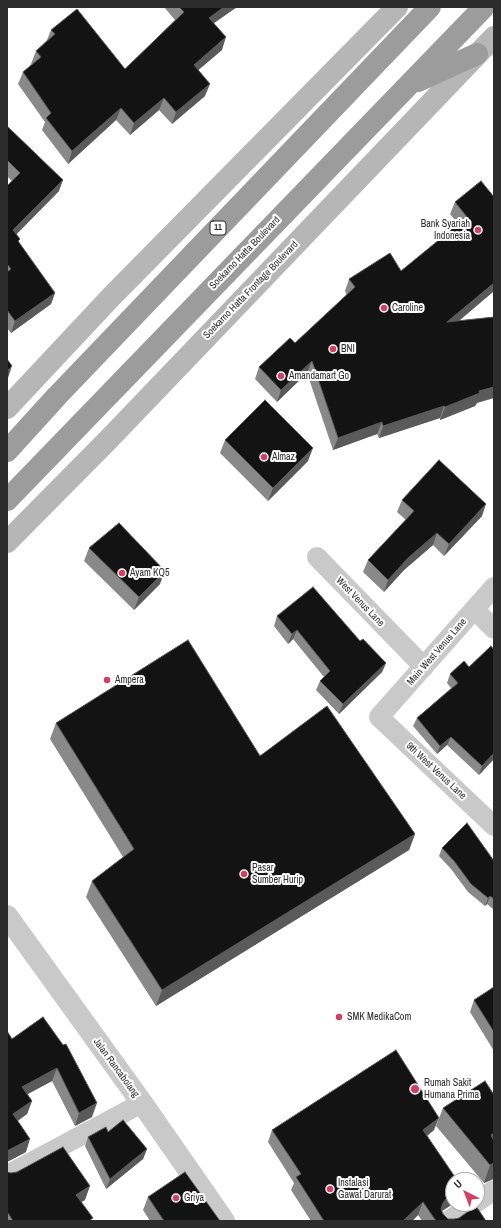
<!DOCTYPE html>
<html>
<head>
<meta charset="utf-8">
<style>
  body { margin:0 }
  #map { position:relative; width:501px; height:1228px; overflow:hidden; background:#fff; font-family:"Archivo Narrow",sans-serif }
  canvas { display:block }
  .frame { position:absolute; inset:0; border:8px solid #2c2c2c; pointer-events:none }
  .north { position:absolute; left:445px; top:1172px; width:40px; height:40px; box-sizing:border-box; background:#fff; border:1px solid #ababab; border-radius:50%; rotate:318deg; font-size:11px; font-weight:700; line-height:16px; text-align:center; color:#2c2c2c }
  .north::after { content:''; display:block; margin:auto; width:14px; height:18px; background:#d04062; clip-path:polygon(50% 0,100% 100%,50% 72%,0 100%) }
</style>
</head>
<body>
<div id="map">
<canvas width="501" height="1228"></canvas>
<div class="frame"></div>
<div class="north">U</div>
</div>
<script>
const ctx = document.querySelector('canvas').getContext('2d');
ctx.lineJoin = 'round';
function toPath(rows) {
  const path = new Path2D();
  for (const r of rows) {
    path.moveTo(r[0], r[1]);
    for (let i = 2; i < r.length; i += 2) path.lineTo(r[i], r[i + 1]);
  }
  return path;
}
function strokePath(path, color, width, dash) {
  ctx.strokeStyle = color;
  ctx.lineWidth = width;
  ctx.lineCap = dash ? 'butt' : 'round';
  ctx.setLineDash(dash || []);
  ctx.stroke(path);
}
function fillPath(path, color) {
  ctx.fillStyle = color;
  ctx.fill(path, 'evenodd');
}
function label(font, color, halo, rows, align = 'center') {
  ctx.font = font + ' "Archivo Narrow",sans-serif';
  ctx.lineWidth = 4;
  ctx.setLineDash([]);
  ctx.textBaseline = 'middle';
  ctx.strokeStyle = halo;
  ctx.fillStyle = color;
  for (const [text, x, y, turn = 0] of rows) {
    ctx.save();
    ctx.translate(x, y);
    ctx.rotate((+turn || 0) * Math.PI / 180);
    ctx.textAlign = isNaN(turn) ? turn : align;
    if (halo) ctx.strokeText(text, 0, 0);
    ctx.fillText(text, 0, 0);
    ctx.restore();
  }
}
strokePath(toPath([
  [317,557,424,667],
  [494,587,379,717,494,826],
  [474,609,494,629],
  [7,1175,142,1103],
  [477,1202,494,1190],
  [448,1221,473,1204]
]), '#c9c9c9', 20);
strokePath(toPath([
  [7,916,142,1103,224,1221]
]), '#c9c9c9', 22);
strokePath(toPath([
  [7,408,111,297,397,7],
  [7,542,109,439,494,37]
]), '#b6b6b6', 22);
strokePath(toPath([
  [418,81,477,54],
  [7,451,57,396,430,7],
  [7,500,484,7]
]), '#9c9c9c', 22);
fillPath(toPath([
  [164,7,237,7,214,23,222,50,198,70,205,96,172,124,159,110,130,135,116,120,68,164,42,130,45,122,18,84,23,72,32,64,31,64,36,51,47,40,51,30,125,69,175,20],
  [7,126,59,191,16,234,19,243,55,293,51,304,11,333,7,328,7,186,12,181,7,176],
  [494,197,494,291,459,321,477,403,475,406,440,420,440,418,379,438,377,434,333,450,307,373,277,402,255,379,259,367,295,343,347,295,345,291,349,279,401,271,458,224,450,214,455,202],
  [225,440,308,461,268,501,220,453],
  [402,500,482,516,444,556,433,545,404,570,384,592,363,572,368,560,406,520,397,512],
  [89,548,160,584,134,610,84,561],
  [277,616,360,641,386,663,382,672,339,714,316,690,320,681,324,677,293,639,288,644,274,626],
  [494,650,494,759,479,775,447,745,437,754,413,726,417,718,451,688,447,683,450,674,469,667],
  [56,723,260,756,415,834,409,850,156,1006,86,897,92,881,123,857,50,739],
  [442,848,494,861,494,910,487,904,485,906,468,892,451,869,439,856],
  [494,987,494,1051,470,1012,474,1000],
  [43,1017,92,1117,75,1126,52,1081,27,1094,32,1101,27,1114,18,1121,26,1152,7,1162,12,1039],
  [494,1095,494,1179,484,1183,436,1126,443,1108],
  [272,1130,434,1130,427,1136,453,1180,453,1204,442,1211,443,1214,448,1219,454,1219,486,1221,422,1221,418,1215,412,1221,311,1221,291,1190,294,1183,268,1142],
  [108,1132,147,1149,143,1159,106,1189,85,1146,88,1137],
  [7,1172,85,1200,81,1202,92,1221,7,1221],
  [148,1197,220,1221,150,1221,143,1210]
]), '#898989');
fillPath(toPath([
  [224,7,237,7,204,30,209,18],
  [226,37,222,50,189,78,194,65],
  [210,84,205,96,172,124,176,112],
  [164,98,159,110,130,135,134,123],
  [121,108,116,120,68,164,72,151],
  [63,180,59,191,9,242,13,230],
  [494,283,494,291,442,335,447,322],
  [55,293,51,304,11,333,15,321],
  [312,361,307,373,277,402,281,390],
  [12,366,8,378,7,379,7,371],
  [494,387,494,398,477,403,475,406,440,420,445,407,479,391],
  [444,406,440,418,379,438,383,426],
  [382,422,377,434,333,450,338,438],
  [313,448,308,461,268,501,273,488],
  [486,504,482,516,444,556,449,544],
  [437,533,433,545,404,570,384,592,388,580,408,558],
  [165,571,160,584,134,610,139,597],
  [297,630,293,639,288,644,292,634],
  [386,663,382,672,339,714,343,704],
  [451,737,447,745,437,754,440,746],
  [494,753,494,759,479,775,482,766],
  [415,834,409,850,156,1006,162,990],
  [490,896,487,904,485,906,488,898],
  [57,1068,52,1081,17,1100,22,1087],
  [32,1101,27,1114,8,1127,13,1114],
  [97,1103,92,1117,75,1126,79,1113],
  [439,1118,434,1130,418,1143,423,1130],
  [494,1133,494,1147,491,1135],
  [30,1139,26,1152,7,1162,7,1151],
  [147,1149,143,1159,106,1189,110,1179],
  [494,1163,494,1177,493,1179,484,1183,490,1165],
  [90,1186,85,1200,71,1208,76,1195],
  [453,1194,453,1204,442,1211,438,1216,443,1203,446,1199],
  [423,1202,418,1215,412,1221,403,1221]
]), '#5a5a5a');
const building = toPath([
  [179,7,224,7,209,18,226,37,194,65,210,84,176,112,164,98,134,123,121,108,72,151,46,118,51,113,23,72,41,57,36,51,55,34,51,30,77,9,125,69,184,12,179,7],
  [7,126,63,180,13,230,20,239,18,241,55,293,15,321,7,310,7,272,11,269,7,264,7,186,20,173,7,160,7,126],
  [481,181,494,197,494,283,447,322,494,317,494,387,479,391,480,393,445,407,444,406,383,426,382,422,338,438,312,361,281,390,259,367,290,338,295,343,355,287,349,279,390,253,401,271,467,217,455,202,481,181],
  [7,359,12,366,7,371,7,359],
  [265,400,313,448,273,488,225,440,265,400],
  [439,460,486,504,449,544,437,533,408,558,388,580,368,560,414,511,402,500,439,460],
  [119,523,165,571,139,597,89,548,119,523],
  [313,587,360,641,363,639,386,663,343,704,320,681,330,671,297,630,292,634,277,616,313,587],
  [188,640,260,756,327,706,415,834,162,990,92,881,134,849,56,723,188,640],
  [491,646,494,650,494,753,482,766,451,737,440,746,417,718,458,683,450,674,464,661,469,667,491,646],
  [467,823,494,861,494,899,490,896,488,898,471,884,454,861,442,848,467,823],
  [494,987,494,1032,474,1000,494,987],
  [43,1017,63,1045,66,1044,97,1103,79,1113,57,1068,22,1087,32,1101,13,1114,30,1139,7,1151,7,1031,12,1039,43,1017],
  [396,1050,439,1118,423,1130,457,1180,453,1180,453,1194,446,1199,443,1203,441,1209,443,1214,448,1219,454,1219,459,1218,476,1206,486,1221,436,1221,423,1202,403,1221,324,1221,296,1177,301,1174,272,1130,396,1050],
  [485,1081,494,1095,494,1133,491,1135,494,1141,494,1163,490,1165,443,1108,485,1081],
  [123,1120,147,1149,110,1179,88,1137,106,1127,108,1132,123,1120],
  [63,1147,90,1186,76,1195,93,1218,90,1220,91,1221,13,1221,8,1213,7,1213,7,1172,11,1173,17,1172,63,1147],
  [185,1172,220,1221,164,1221,148,1197,185,1172]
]);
fillPath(building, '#131313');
strokePath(building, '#5a5a5a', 1);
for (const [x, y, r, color] of [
  [478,230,4,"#d04062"],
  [384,308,4,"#d04062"],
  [333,349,4,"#d04062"],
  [281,376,4,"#d04062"],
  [264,457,4,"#d04062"],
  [122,573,4,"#d04062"],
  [107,680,4,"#d04062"],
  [244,874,4,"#d04062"],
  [339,1017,4,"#d04062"],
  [415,1089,5,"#d04062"],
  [330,1189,4,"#d04062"],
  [176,1198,4,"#d04062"]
]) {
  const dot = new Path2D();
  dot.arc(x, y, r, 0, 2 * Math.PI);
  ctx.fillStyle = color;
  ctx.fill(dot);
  strokePath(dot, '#fff', 1.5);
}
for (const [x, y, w] of [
  [218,228,16]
]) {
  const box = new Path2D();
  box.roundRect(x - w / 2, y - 7, w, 14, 3);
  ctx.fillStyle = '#fff';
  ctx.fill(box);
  strokePath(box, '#2c2c2c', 1);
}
label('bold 9px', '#2c2c2c', null, [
  ["11",218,228]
]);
label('10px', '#2c2c2c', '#fff', [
  ["Bank Syariah",470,224,"right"],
  ["Indonesia",470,236,"right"],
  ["Caroline",392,308],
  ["BNI",341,349],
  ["Amandamart Go",289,376],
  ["Almaz",272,457],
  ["Ayam KQ5",130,573],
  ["Ampera",115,680],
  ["Pasar",252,868],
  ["Sumber Hurip",252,880],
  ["SMK MedikaCom",347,1017],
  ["Rumah Sakit",424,1083],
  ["Humana Prima",424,1095],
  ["Instalasi",338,1183],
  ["Gawat Darurat",338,1195],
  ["Griya",184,1198]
], 'left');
label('10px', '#2c2c2c', '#fff', [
  ["Soekarno Hatta Boulevard",245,253,-46],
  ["Soekarno Hatta Frontage Boulevard",251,290,-46],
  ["West Venus Lane",360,602,46],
  ["Main West Venus Lane",437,652,-49],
  ["9th West Venus Lane",436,771,43],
  ["Jalan Rancabolang",116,1068,54]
]);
</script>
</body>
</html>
